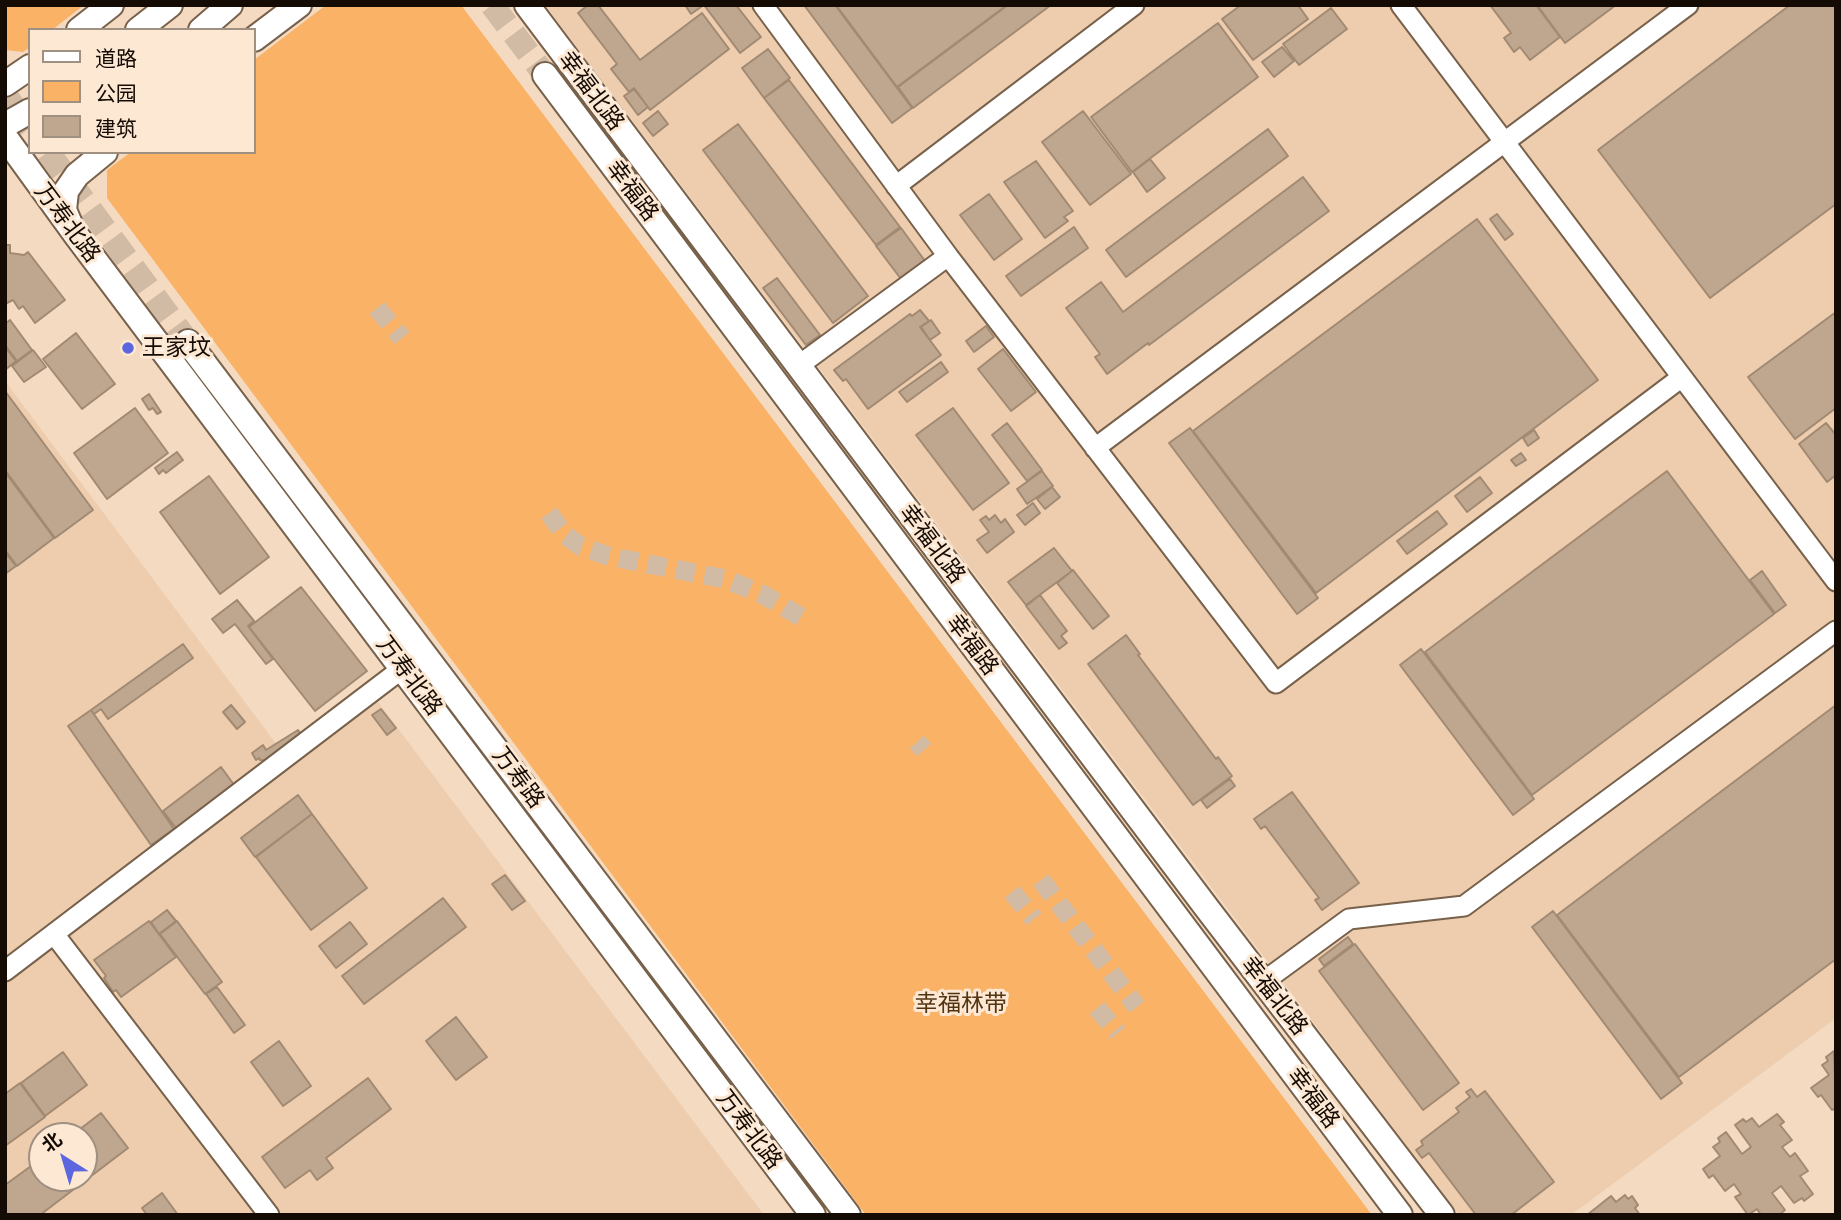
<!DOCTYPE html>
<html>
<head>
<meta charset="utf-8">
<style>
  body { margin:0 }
  #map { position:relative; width:1841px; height:1220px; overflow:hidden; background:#f4dac0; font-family:Quicksand,"Noto Sans SC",sans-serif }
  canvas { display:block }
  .frame { position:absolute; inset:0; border:7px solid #140b04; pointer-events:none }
  .legend { position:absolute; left:28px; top:28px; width:228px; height:126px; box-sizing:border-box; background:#fde8d4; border:2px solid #a09081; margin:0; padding:9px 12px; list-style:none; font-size:21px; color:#140b04 }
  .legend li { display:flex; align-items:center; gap:14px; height:35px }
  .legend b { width:35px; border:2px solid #a09081 }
  .north { position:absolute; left:28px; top:1122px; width:70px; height:70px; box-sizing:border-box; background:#fde8d4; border:2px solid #a09081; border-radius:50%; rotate:323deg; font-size:19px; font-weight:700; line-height:28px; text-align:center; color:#140b04 }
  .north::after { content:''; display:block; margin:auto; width:24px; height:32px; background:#5c66de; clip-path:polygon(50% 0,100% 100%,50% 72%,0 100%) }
</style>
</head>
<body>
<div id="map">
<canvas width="1841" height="1220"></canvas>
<div class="frame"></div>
<ul class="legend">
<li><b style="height:9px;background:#fff"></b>道路</li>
<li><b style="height:19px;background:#fab267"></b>公园</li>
<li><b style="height:19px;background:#bfa68e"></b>建筑</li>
</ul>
<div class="north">北</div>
</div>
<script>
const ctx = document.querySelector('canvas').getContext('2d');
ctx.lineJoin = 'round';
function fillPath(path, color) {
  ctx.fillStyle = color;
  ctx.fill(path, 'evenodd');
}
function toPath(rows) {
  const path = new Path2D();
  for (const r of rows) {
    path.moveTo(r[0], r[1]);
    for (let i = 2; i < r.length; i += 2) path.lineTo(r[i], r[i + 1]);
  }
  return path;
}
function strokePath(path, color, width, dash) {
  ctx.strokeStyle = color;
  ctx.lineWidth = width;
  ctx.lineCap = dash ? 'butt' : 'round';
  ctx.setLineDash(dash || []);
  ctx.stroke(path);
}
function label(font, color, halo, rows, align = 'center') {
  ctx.font = font + ' Quicksand,"Noto Sans SC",sans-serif';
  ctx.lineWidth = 6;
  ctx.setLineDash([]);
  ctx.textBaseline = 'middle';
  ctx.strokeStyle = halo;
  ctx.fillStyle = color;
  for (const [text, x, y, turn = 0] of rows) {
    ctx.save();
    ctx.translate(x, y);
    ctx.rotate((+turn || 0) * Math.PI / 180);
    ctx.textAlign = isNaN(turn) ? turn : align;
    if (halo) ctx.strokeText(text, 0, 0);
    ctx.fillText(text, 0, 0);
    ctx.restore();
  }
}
fillPath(toPath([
  [545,5,1836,5,1836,1018,1571,1215,1459,1215],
  [5,381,283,753,369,690,764,1215,5,1215],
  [42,1136,84,1136,84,1178,42,1178]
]), '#edcdae');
fillPath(toPath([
  [5,5,84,5,52,30,30,30,30,47,23,52,5,50],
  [326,5,461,5,1372,1215,866,1215,107,198,107,170,131,152,254,152,254,60]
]), '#fab267');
const building = toPath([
  [588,5,598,5,640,60,702,13,729,49,650,110,634,88,629,92,611,69,617,64,578,13,588,5],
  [685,5,700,5,701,7,691,14,685,5],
  [704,5,736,5,761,37,740,53,704,5],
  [804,5,835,5,912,108,892,123,804,5],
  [836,5,1007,5,897,87,836,5],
  [1008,5,1051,5,913,108,898,87,1008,5],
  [1241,5,1298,5,1308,19,1253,60,1222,19,1241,5],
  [1490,5,1536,5,1560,37,1530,60,1520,47,1514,52,1504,38,1511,33,1490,5],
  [1537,5,1616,5,1565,43,1537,5],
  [1790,5,1836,5,1836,204,1710,298,1598,150,1790,5],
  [1331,8,1347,29,1299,65,1283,44,1331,8],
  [1218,23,1258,77,1132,172,1091,117,1218,23],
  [1282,47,1294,61,1274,77,1262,62,1282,47],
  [768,49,790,78,764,98,742,68,768,49],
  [789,80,900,227,876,245,764,98,789,80],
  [634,89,648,107,638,115,624,96,634,89],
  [658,111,668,124,653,136,643,123,658,111],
  [1083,111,1131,174,1090,205,1042,142,1083,111],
  [738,124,868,296,833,323,703,150,738,124],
  [1268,129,1288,156,1126,277,1106,250,1268,129],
  [1150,159,1165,178,1147,192,1133,172,1150,159],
  [1036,161,1073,211,1064,217,1068,221,1045,238,1004,182,1036,161],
  [1303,177,1329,211,1149,345,1148,343,1107,374,1095,357,1100,354,1066,308,1101,282,1123,312,1303,177],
  [989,194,1022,239,994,260,960,215,989,194],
  [1497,214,1513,234,1505,240,1490,219,1497,214],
  [1477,219,1598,380,1316,593,1193,431,1477,219],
  [1074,227,1088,248,1021,296,1006,276,1074,227],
  [901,228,925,261,901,279,876,246,901,228],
  [5,245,10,245,10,253,24,255,28,252,65,300,35,323,23,306,19,309,13,300,5,304,5,245],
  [777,278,820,335,806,345,763,288,777,278],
  [920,310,929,321,920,327,941,355,868,409,846,379,843,381,834,370,910,314,912,316,920,310],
  [1836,312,1836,408,1795,439,1748,377,1836,312],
  [10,320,32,350,17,361,5,345,5,324,10,320],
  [931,320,940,333,930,340,921,327,931,320],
  [986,326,994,337,974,352,966,341,986,326],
  [76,333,115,384,82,409,43,359,76,333],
  [5,347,16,361,5,370,5,347],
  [1003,349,1036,392,1011,411,978,369,1003,349],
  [33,350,46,367,24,382,12,366,33,350],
  [941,362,948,372,907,402,899,392,941,362],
  [5,391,93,510,55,538,5,470,5,391],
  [149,394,161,412,157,414,153,408,149,410,142,399,149,394],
  [135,408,168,453,107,499,74,453,135,408],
  [953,408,1009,483,973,510,916,435,953,408],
  [1007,423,1042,470,1027,481,992,435,1007,423],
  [1826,423,1836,435,1836,475,1827,482,1799,444,1826,423],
  [1190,428,1318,598,1297,614,1169,443,1190,428],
  [1534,430,1539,438,1528,446,1523,438,1534,430],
  [177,452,183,460,166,473,163,470,159,474,155,468,177,452],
  [1521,453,1526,460,1516,466,1511,460,1521,453],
  [1042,471,1053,486,1027,504,1017,489,1042,471],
  [1667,471,1774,614,1532,795,1425,652,1667,471],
  [5,472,54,538,17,566,5,550,5,472],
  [209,476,269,557,220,594,160,512,209,476],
  [1480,477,1492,493,1467,512,1455,496,1480,477],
  [1052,487,1060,497,1045,509,1037,499,1052,487],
  [1033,503,1040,513,1025,525,1017,515,1033,503],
  [1437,511,1447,524,1407,554,1397,541,1437,511],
  [995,515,1001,523,1005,519,1014,532,987,553,977,540,989,532,980,520,986,516,989,520,995,515],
  [1054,548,1072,571,1026,605,1008,582,1054,548],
  [5,552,16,566,5,574,5,552],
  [1073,570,1109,616,1093,629,1057,583,1073,570],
  [1762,571,1786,605,1775,613,1750,580,1762,571],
  [301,587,367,671,315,711,249,627,301,587],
  [1040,595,1067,631,1061,636,1067,643,1059,649,1026,606,1040,595],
  [237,600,254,621,248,626,273,659,266,664,235,624,223,633,212,619,237,600],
  [1126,635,1140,654,1138,655,1216,759,1218,757,1232,776,1193,805,1088,664,1126,635],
  [183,644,193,658,108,719,101,709,94,714,91,710,183,644],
  [1421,649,1534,799,1513,815,1400,665,1421,649],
  [231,705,245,722,237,729,223,712,231,705],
  [1836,705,1836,959,1679,1077,1557,915,1836,705],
  [381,709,396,728,387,735,372,715,381,709],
  [91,710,174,829,151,845,68,726,91,710],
  [298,730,303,737,274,761,260,760,259,758,256,760,252,753,263,745,266,750,298,730],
  [221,767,237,789,179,832,163,811,221,767],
  [1230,779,1235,786,1207,808,1201,800,1230,779],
  [1292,792,1359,883,1322,910,1315,900,1319,898,1265,826,1261,829,1254,819,1292,792],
  [298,795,312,814,255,857,241,838,298,795],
  [312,814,367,888,311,930,256,857,312,814],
  [505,875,525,901,512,910,492,884,505,875],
  [443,898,466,927,364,1004,342,976,443,898],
  [167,910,176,921,159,934,151,922,167,910],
  [1553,911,1682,1083,1661,1099,1532,927,1553,911],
  [149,921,176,957,121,997,116,990,113,992,104,978,106,976,94,960,149,921],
  [177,921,222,982,205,994,160,934,177,921],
  [350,922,367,944,336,968,319,946,350,922],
  [1348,937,1353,944,1324,966,1319,959,1348,937],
  [1355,944,1459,1083,1423,1110,1319,971,1355,944],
  [217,987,245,1025,234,1033,206,994,217,987],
  [456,1017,487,1057,456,1080,426,1041,456,1017],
  [279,1041,311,1086,283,1106,251,1062,279,1041],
  [1834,1051,1836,1108,1832,1110,1821,1095,1818,1097,1811,1088,1829,1075,1822,1065,1828,1061,1826,1057,1834,1051],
  [63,1052,87,1085,45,1116,21,1083,63,1052],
  [368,1078,391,1109,326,1158,333,1168,317,1180,310,1170,285,1188,262,1157,368,1078],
  [20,1083,45,1117,5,1146,5,1094,20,1083],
  [1471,1089,1477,1097,1485,1091,1554,1182,1511,1215,1476,1215,1429,1153,1422,1158,1416,1150,1423,1145,1421,1141,1459,1112,1456,1108,1470,1097,1466,1092,1471,1089],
  [101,1113,128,1148,40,1215,5,1215,5,1185,42,1158,42,1178,84,1178,84,1136,71,1136,101,1113],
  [1777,1114,1784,1122,1780,1125,1792,1140,1782,1147,1790,1157,1795,1153,1808,1171,1800,1176,1813,1194,1804,1201,1802,1198,1794,1203,1781,1186,1772,1193,1785,1210,1779,1215,1761,1215,1757,1209,1748,1215,1735,1197,1741,1194,1734,1184,1725,1191,1713,1175,1709,1178,1703,1169,1720,1156,1713,1147,1720,1142,1718,1138,1726,1132,1742,1154,1751,1147,1735,1125,1743,1119,1746,1122,1752,1118,1759,1127,1777,1114],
  [162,1193,178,1215,147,1215,142,1208,162,1193],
  [1625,1195,1628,1199,1632,1196,1638,1205,1635,1208,1640,1215,1587,1215,1611,1196,1616,1202,1625,1195]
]);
fillPath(building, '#bfa68e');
strokePath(building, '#a28972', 2);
strokePath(toPath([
  [377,308,402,338],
  [549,513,564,534,580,546,608,556,725,579,762,594,806,620],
  [917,742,924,750],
  [1041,880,1137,1007],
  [1012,892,1034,919],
  [1097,1008,1118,1033]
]), '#d2bba4', 19, [19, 10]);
strokePath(toPath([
  [492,5,545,75],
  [5,95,30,128],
  [48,152,188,342]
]), '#d2bba4', 24, [24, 12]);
const minor = toPath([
  [763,5,948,256,798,366],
  [1401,5,1836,581],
  [896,186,1134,5],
  [948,256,1276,683,1682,377],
  [1095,448,1688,5],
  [54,934,269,1215],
  [5,971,403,668],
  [1263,982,1349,919,1464,906,1836,631]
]);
const major = toPath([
  [527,5,1206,907,1442,1215],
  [79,30,111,5],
  [138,30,170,5],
  [201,30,230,5],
  [254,39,299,5],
  [545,75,1400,1215],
  [5,84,30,67],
  [5,125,30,111],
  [5,137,76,235,813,1215],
  [70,224,64,210,66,191,77,175,105,152],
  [188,342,848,1215]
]);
strokePath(minor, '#78614b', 23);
strokePath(major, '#78614b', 28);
strokePath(minor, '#fff', 19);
strokePath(major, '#fff', 24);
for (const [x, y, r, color] of [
  [128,348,7,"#5c66de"]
]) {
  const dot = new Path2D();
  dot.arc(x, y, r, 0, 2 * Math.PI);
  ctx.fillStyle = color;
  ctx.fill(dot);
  strokePath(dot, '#fde8d4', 2.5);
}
label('23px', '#140b04', '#fde8d4', [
  ["幸福北路",591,91,53],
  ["幸福路",632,191,53],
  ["万寿北路",67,223,53],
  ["幸福北路",932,544,53],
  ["幸福路",972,645,53],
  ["万寿北路",409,676,53],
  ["万寿路",518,778,53],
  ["幸福北路",1274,996,52],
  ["幸福路",1313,1098,53],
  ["万寿北路",749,1130,53]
]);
label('23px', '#140b04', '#fde8d4', [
  ["王家坟",142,348]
], 'left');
label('23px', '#533513', '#fde8d4', [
  ["幸福林带",961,1004]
]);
</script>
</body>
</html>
